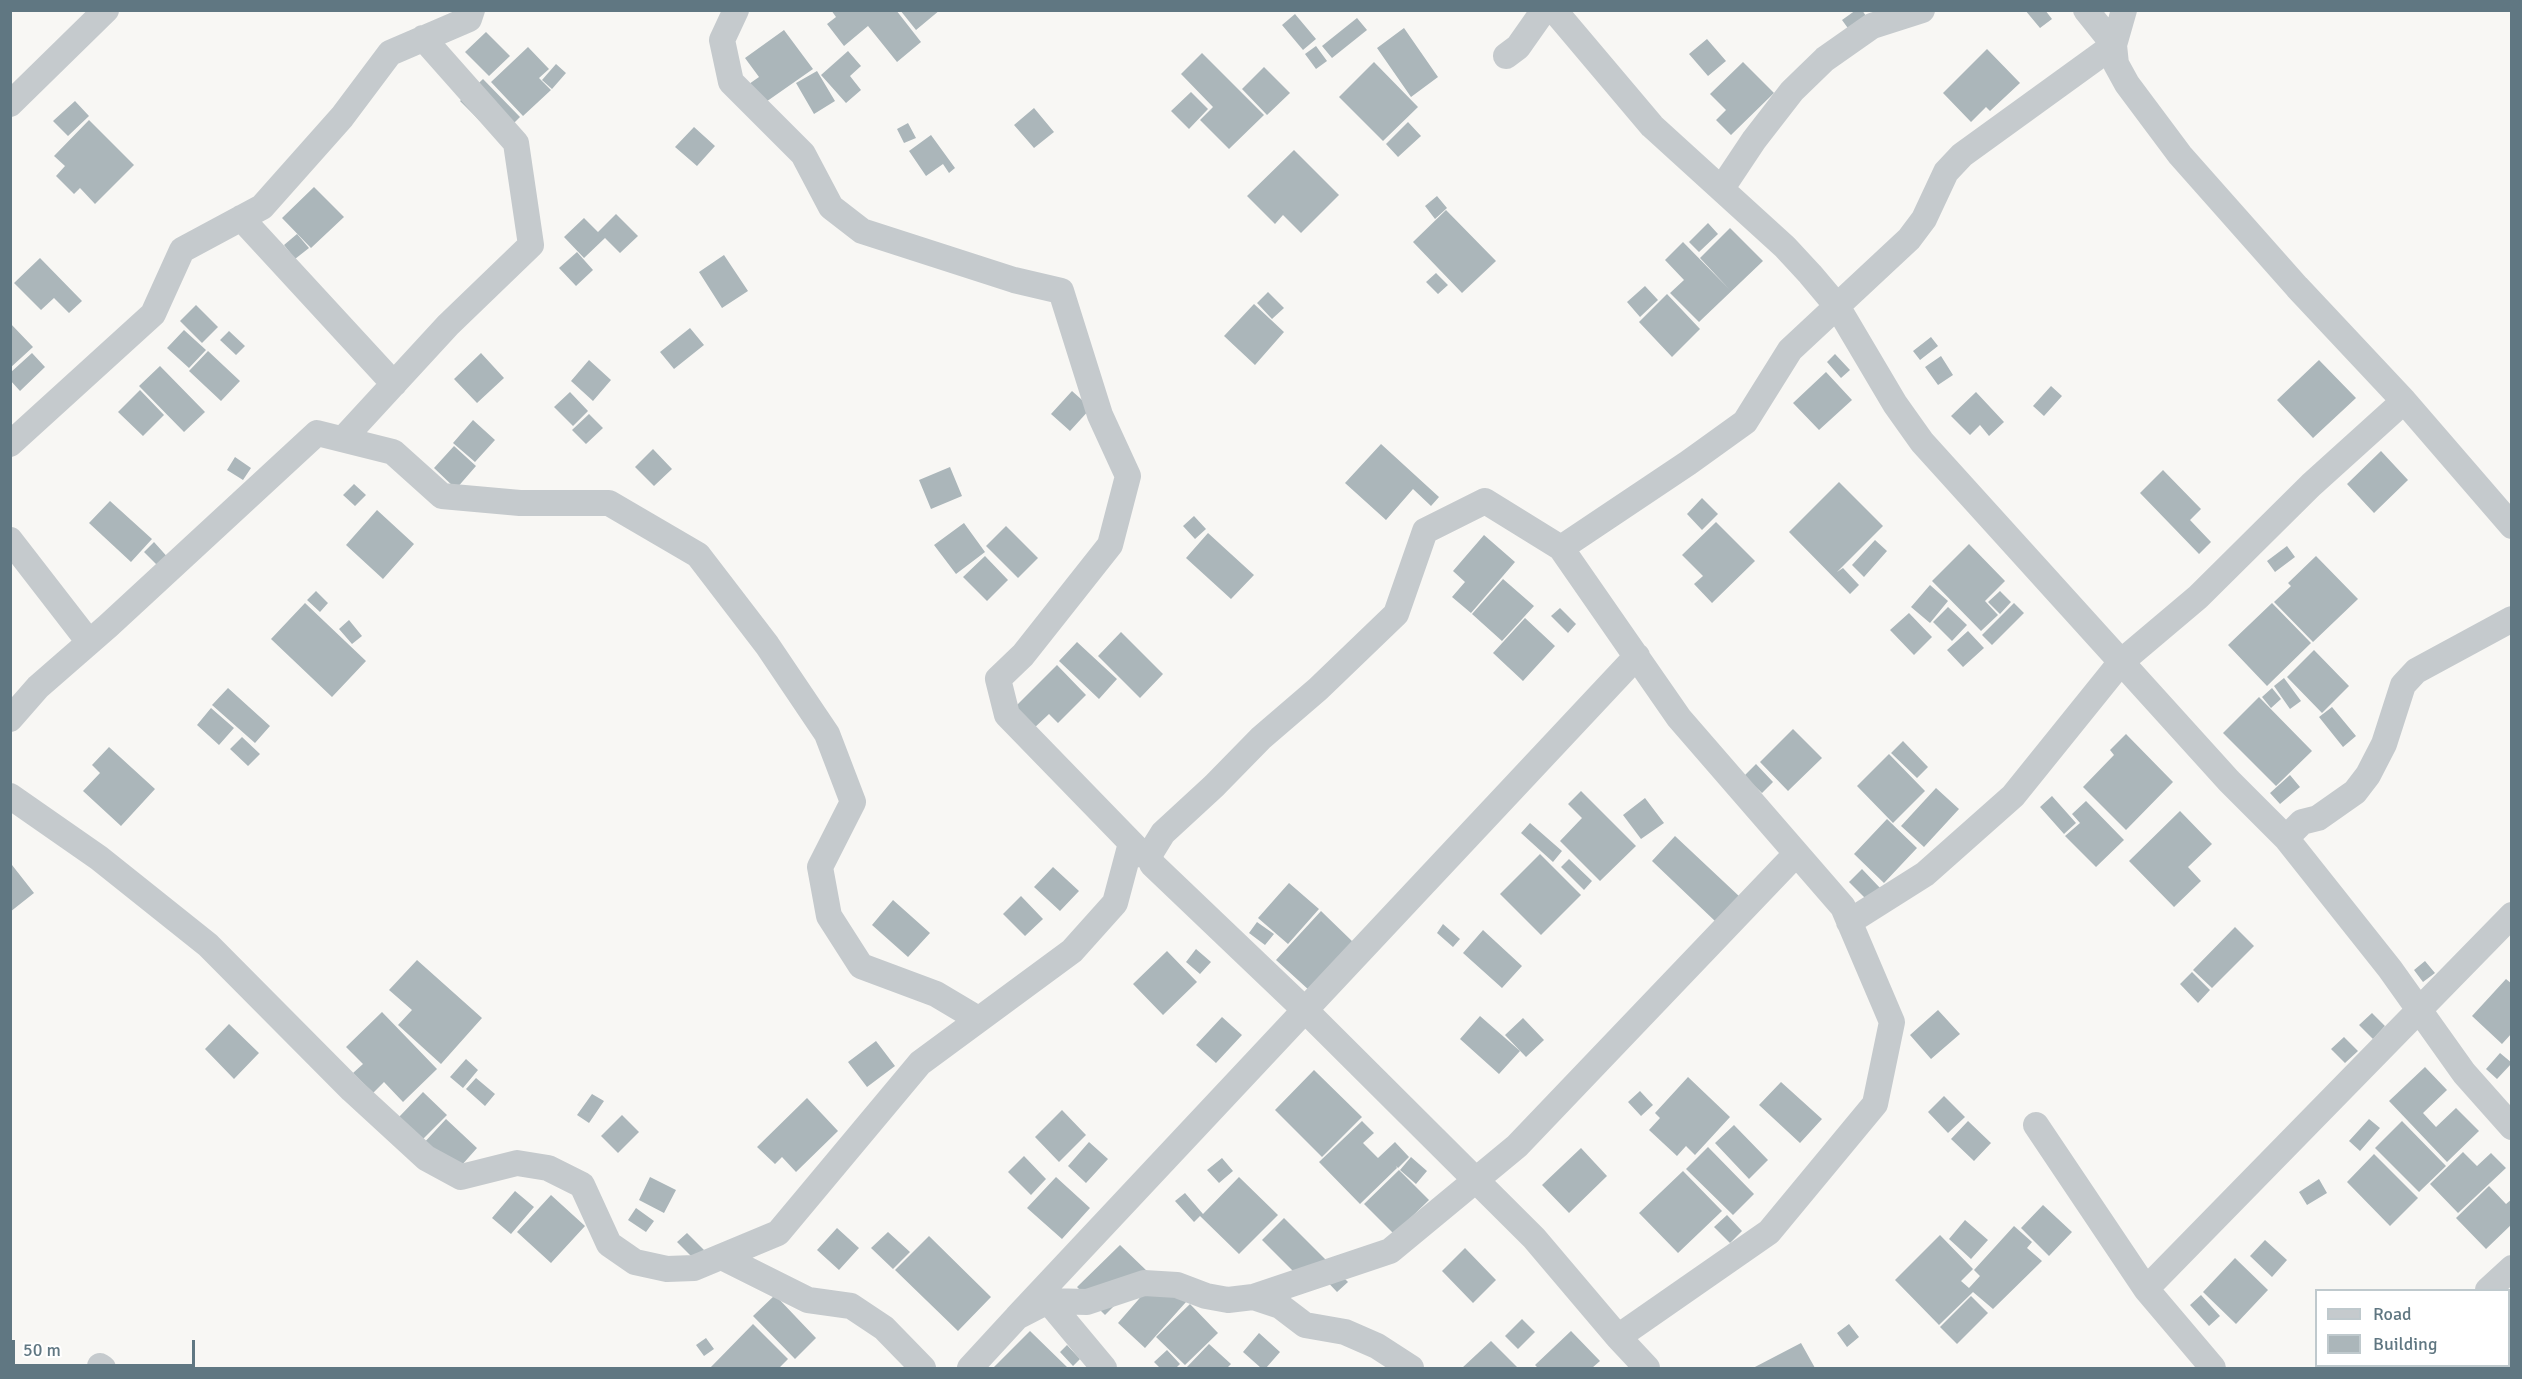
<!DOCTYPE html>
<html>
<head>
<meta charset="utf-8">
<style>
  body { margin:0 }
  #map { position:relative; width:2522px; height:1379px; overflow:hidden; background:#f8f7f4; font-family:Signika,sans-serif }
  canvas { display:block }
  .frame { position:absolute; inset:0; border:12px solid #607782; pointer-events:none }
  .legend { position:absolute; left:2315px; top:1289px; width:195px; height:78px; box-sizing:border-box; background:#fff; border:2px solid #bfc9cd; margin:0; padding:8px 10px; list-style:none; font-size:18px; color:#607782 }
  .legend li { display:flex; align-items:center; gap:12px; height:30px }
  .legend b { width:30px; border:2px solid #bfc9cd }
  .scale { position:absolute; left:12px; top:1340px; width:183px; height:27px; box-sizing:border-box; border:3px solid #607782; border-top:0; padding-left:8px; font-size:18px; line-height:21px; white-space:nowrap; color:#607782; -webkit-text-stroke:4px #fff; paint-order:stroke }
</style>
</head>
<body>
<div id="map">
<canvas width="2522" height="1379"></canvas>
<div class="frame"></div>
<ul class="legend">
<li><b style="height:8px;background:#c5cacd"></b>Road</li>
<li><b style="height:16px;background:#abb6ba"></b>Building</li>
</ul>
<div class="scale">50 m</div>
</div>
<script>
const ctx = document.querySelector('canvas').getContext('2d');
ctx.lineJoin = 'round';
function fillPath(path, color) {
  ctx.fillStyle = color;
  ctx.fill(path, 'evenodd');
}
function toPath(rows) {
  const path = new Path2D();
  for (const r of rows) {
    path.moveTo(r[0], r[1]);
    for (let i = 2; i < r.length; i += 2) path.lineTo(r[i], r[i + 1]);
  }
  return path;
}
function strokePath(path, color, width, dash) {
  ctx.strokeStyle = color;
  ctx.lineWidth = width;
  ctx.lineCap = dash ? 'butt' : 'round';
  ctx.setLineDash(dash || []);
  ctx.stroke(path);
}
fillPath(toPath([
  [831,10,896,10,921,42,897,62,868,26,844,46,827,24,836,17],
  [900,10,940,10,916,30],
  [1856,10,1862,10,1868,19,1850,31,1842,20],
  [2025,10,2045,10,2052,19,2040,28],
  [1295,14,1316,39,1303,50,1282,25],
  [1357,18,1367,30,1332,58,1322,46],
  [1404,28,1438,77,1411,97,1377,48],
  [784,30,813,69,763,104,749,84,759,77,745,58],
  [486,32,510,56,489,76,465,52],
  [1707,39,1726,61,1708,76,1689,54],
  [1316,46,1327,61,1316,69,1305,54],
  [528,47,549,69,539,78,551,90,523,116,491,82],
  [1987,49,2020,83,1990,111,1986,107,1971,122,1943,93],
  [848,51,861,66,850,76,861,90,846,103,821,75],
  [1202,53,1264,115,1229,149,1200,120,1213,107,1181,74],
  [1374,62,1418,107,1383,141,1339,97],
  [1743,62,1774,93,1731,135,1716,120,1726,110,1710,94],
  [556,64,566,73,552,89,542,80],
  [1264,67,1290,93,1267,115,1242,89],
  [817,71,835,101,814,114,796,83],
  [483,79,520,117,498,139,460,101],
  [1191,92,1208,109,1189,129,1171,111],
  [75,101,89,116,68,136,53,121],
  [1034,108,1054,132,1034,148,1014,125],
  [89,120,134,165,95,204,80,188,74,194,56,176,65,166,54,156],
  [1408,122,1421,136,1398,157,1386,144],
  [908,123,916,138,904,143,897,129],
  [694,127,715,146,697,166,675,147],
  [931,135,955,168,949,173,943,164,926,176,909,151],
  [1294,150,1339,195,1301,233,1283,215,1275,224,1247,196],
  [314,187,344,217,311,248,282,218],
  [1437,196,1447,208,1435,219,1425,206],
  [1446,210,1496,261,1462,293,1413,242],
  [616,214,638,236,620,253,605,238,584,258,564,237,584,218,598,232],
  [1708,223,1718,234,1699,252,1689,242],
  [1730,228,1763,261,1699,322,1670,293,1684,280,1665,260,1683,242,1729,289,1700,258],
  [297,234,309,248,295,259,284,245],
  [577,252,593,270,576,286,559,268],
  [724,255,748,291,722,308,699,272],
  [40,258,82,301,69,313,54,298,41,310,14,283],
  [1436,273,1448,285,1438,294,1426,282],
  [1645,286,1658,300,1640,317,1627,302],
  [1268,292,1284,308,1272,319,1257,303],
  [1667,294,1700,329,1672,357,1639,322],
  [1254,304,1284,332,1255,365,1224,336],
  [196,305,218,327,202,343,180,321],
  [10,323,33,347,10,368],
  [690,328,704,345,674,369,660,352],
  [184,330,206,350,189,368,167,348],
  [229,331,245,346,236,355,220,340],
  [1931,337,1938,346,1920,360,1913,351],
  [208,351,240,381,221,401,189,371],
  [32,353,45,367,20,391,10,380,10,373],
  [481,353,504,378,477,403,454,379],
  [1835,354,1850,370,1841,378,1827,362],
  [1941,356,1953,375,1938,385,1925,367],
  [589,360,611,380,593,401,571,381],
  [2319,360,2356,398,2313,438,2277,400],
  [160,366,205,412,184,432,139,386],
  [1826,372,1852,400,1819,430,1793,403],
  [2051,386,2062,396,2044,416,2033,406],
  [140,390,164,415,143,436,118,412],
  [1072,391,1091,408,1070,431,1051,414],
  [570,392,588,411,573,426,554,407],
  [1976,392,2004,422,1989,436,1980,425,1970,435,1951,416],
  [589,414,603,428,586,444,572,430],
  [473,420,495,440,475,462,453,443],
  [1381,444,1439,497,1431,506,1413,489,1386,520,1345,483],
  [454,446,476,466,456,489,434,468],
  [653,449,672,469,654,486,635,467],
  [2381,451,2408,480,2374,513,2347,484],
  [235,457,251,468,243,480,227,470],
  [950,467,962,496,931,509,919,480],
  [2163,470,2201,509,2190,520,2211,542,2199,554,2140,493],
  [1839,482,1883,526,1837,572,1843,568,1859,585,1850,594,1789,532],
  [354,484,366,495,355,506,343,495],
  [1702,498,1718,514,1702,530,1687,514],
  [110,501,152,539,131,562,89,523],
  [377,510,414,544,383,579,346,545],
  [1194,516,1206,529,1195,539,1183,526],
  [1716,522,1755,561,1712,603,1694,584,1703,576,1682,555],
  [964,523,985,552,956,574,934,545],
  [1006,526,1038,558,1018,578,986,546],
  [1208,533,1254,575,1231,599,1186,558],
  [1484,535,1515,562,1471,613,1452,597,1465,582,1453,571],
  [1875,540,1887,551,1864,577,1852,565],
  [154,542,171,561,162,570,144,552],
  [1969,544,2005,581,1985,601,1998,615,1981,631,1932,581],
  [2287,546,2295,557,2275,572,2267,561],
  [985,556,1008,580,987,601,963,577],
  [2316,556,2358,599,2313,642,2274,602,2291,586,2288,583],
  [1503,579,1534,606,1502,641,1472,614],
  [1930,585,1948,601,1930,623,1911,607],
  [316,591,328,603,320,612,307,600],
  [2000,591,2011,602,2000,614,1988,602],
  [305,603,366,661,332,697,271,639],
  [2014,603,2024,613,1992,645,1982,635],
  [2272,603,2311,643,2267,686,2228,645],
  [1948,607,1967,625,1952,641,1933,622],
  [1560,608,1576,624,1568,633,1551,616],
  [1909,613,1932,637,1914,655,1890,630],
  [1525,618,1555,646,1523,681,1493,653],
  [349,620,362,636,352,644,339,629],
  [1968,631,1984,648,1963,667,1947,650],
  [1121,632,1163,674,1140,698,1098,656],
  [1077,642,1117,679,1099,699,1059,661],
  [2314,650,2349,686,2322,713,2287,677],
  [1057,665,1086,695,1058,723,1049,714,1032,730,1012,710],
  [2284,678,2301,701,2290,709,2274,686],
  [228,688,270,726,255,743,212,705],
  [2272,688,2281,699,2271,708,2262,697],
  [2259,697,2312,751,2276,786,2223,733],
  [2332,707,2356,736,2343,747,2319,717],
  [211,708,234,728,219,745,197,725],
  [1793,729,1822,758,1788,791,1760,762],
  [2126,734,2173,782,2126,830,2083,787,2114,755,2110,750],
  [242,737,260,754,248,766,230,749],
  [1903,741,1928,767,1917,778,1891,753],
  [109,747,155,789,121,826,83,791,100,773,92,765],
  [1889,754,1925,791,1893,823,1857,786],
  [1756,764,1773,782,1762,793,1744,776],
  [2290,775,2300,787,2280,804,2270,793],
  [1936,788,1959,809,1924,847,1901,826],
  [1581,791,1636,846,1600,881,1560,841,1582,818,1568,804],
  [2052,796,2076,823,2064,834,2040,807],
  [1645,798,1664,823,1641,839,1623,815],
  [2086,801,2124,840,2096,867,2065,836,2080,823,2072,814],
  [2180,811,2212,844,2188,867,2201,881,2174,907,2129,861],
  [1887,819,1917,848,1884,883,1854,854],
  [1530,823,1562,851,1553,862,1521,833],
  [1675,836,1740,897,1716,922,1652,861],
  [1540,854,1581,895,1541,935,1500,894],
  [1569,859,1592,881,1584,890,1561,867],
  [12,865,34,893,10,912,10,866],
  [1053,867,1079,891,1060,911,1034,887],
  [1862,869,1881,889,1868,901,1849,882],
  [1289,883,1319,909,1288,944,1258,918],
  [1021,896,1043,919,1025,936,1003,914],
  [893,900,930,933,908,957,872,925],
  [1321,911,1354,943,1310,991,1276,960],
  [1257,922,1274,934,1265,945,1249,933],
  [1443,924,1460,939,1453,947,1437,933],
  [2235,927,2254,946,2212,988,2193,970],
  [1483,930,1522,966,1502,988,1463,953],
  [1196,949,1211,962,1200,974,1186,962],
  [1167,951,1197,982,1163,1015,1133,984],
  [417,960,482,1018,441,1064,398,1025,412,1010,389,990],
  [2425,961,2435,973,2423,982,2414,970],
  [2192,972,2210,990,2198,1003,2180,984],
  [2506,979,2512,984,2512,1033,2502,1044,2472,1016],
  [1938,1010,1960,1034,1931,1059,1910,1035],
  [382,1012,437,1069,403,1102,384,1082,373,1093,353,1073,363,1064,346,1047],
  [2372,1013,2385,1026,2373,1039,2359,1025],
  [1480,1016,1520,1051,1499,1074,1460,1039],
  [1222,1017,1242,1035,1216,1063,1196,1045],
  [1523,1018,1544,1040,1526,1057,1505,1035],
  [229,1024,259,1053,234,1079,205,1049],
  [2344,1037,2358,1051,2345,1063,2331,1049],
  [876,1041,895,1066,867,1087,848,1062],
  [2500,1053,2512,1063,2497,1079,2486,1069],
  [466,1059,478,1070,463,1088,450,1077],
  [2425,1067,2447,1090,2423,1113,2436,1127,2456,1108,2479,1131,2447,1162,2389,1101],
  [1314,1070,1362,1117,1322,1157,1275,1110],
  [1688,1077,1730,1117,1695,1155,1686,1146,1677,1156,1649,1130,1660,1118,1655,1113],
  [476,1078,495,1094,485,1106,466,1089],
  [1781,1082,1822,1119,1800,1143,1759,1105],
  [1640,1091,1653,1105,1641,1116,1628,1102],
  [423,1092,447,1115,422,1140,399,1117],
  [592,1094,604,1101,589,1123,577,1115],
  [1944,1096,1965,1117,1948,1133,1928,1112],
  [807,1098,838,1131,796,1172,782,1157,775,1164,757,1147],
  [1062,1110,1086,1135,1059,1162,1035,1137],
  [622,1115,639,1132,618,1153,601,1136],
  [446,1119,477,1148,453,1175,422,1145],
  [2369,1119,2380,1128,2360,1151,2349,1141],
  [1362,1121,1374,1133,1363,1143,1378,1158,1395,1142,1409,1157,1398,1168,1396,1166,1397,1168,1360,1204,1319,1162],
  [1968,1121,1991,1143,1974,1161,1951,1139],
  [2402,1121,2446,1166,2419,1192,2375,1148],
  [1734,1125,1768,1160,1749,1179,1715,1143],
  [1089,1142,1108,1159,1086,1183,1068,1166],
  [1708,1147,1754,1194,1733,1215,1686,1169],
  [1581,1148,1607,1176,1569,1213,1542,1185],
  [2463,1152,2477,1166,2491,1153,2506,1168,2458,1213,2430,1184],
  [2374,1154,2418,1198,2390,1226,2347,1182],
  [1024,1156,1046,1179,1031,1195,1008,1172],
  [1411,1157,1427,1171,1416,1184,1400,1170],
  [1222,1158,1233,1171,1219,1183,1207,1170],
  [1399,1170,1429,1200,1394,1234,1364,1204],
  [1683,1171,1722,1211,1678,1253,1639,1213],
  [650,1177,676,1190,664,1213,639,1200],
  [1056,1177,1090,1208,1062,1239,1027,1208],
  [1239,1177,1278,1215,1239,1254,1200,1216,1194,1222,1175,1201,1185,1193,1203,1214],
  [2319,1179,2327,1193,2307,1205,2299,1192],
  [2489,1186,2506,1204,2512,1199,2512,1224,2486,1249,2456,1218],
  [515,1191,534,1207,511,1234,492,1218],
  [551,1195,585,1226,551,1263,517,1232],
  [2043,1205,2072,1232,2049,1256,2021,1228],
  [636,1208,654,1221,646,1232,628,1220],
  [1727,1215,1742,1231,1730,1243,1714,1227],
  [1284,1218,1348,1282,1337,1292,1321,1275,1309,1287,1262,1240],
  [1965,1220,1988,1240,1971,1259,1949,1239],
  [2014,1226,2032,1242,2027,1248,2042,1261,1993,1309,1973,1292,1939,1325,1895,1280,1940,1235,1973,1269,1961,1281,1969,1288,1980,1276,1974,1270],
  [837,1228,859,1248,839,1270,817,1250],
  [888,1232,910,1252,893,1269,871,1248],
  [687,1233,704,1250,695,1260,677,1242],
  [929,1236,991,1297,958,1331,895,1270],
  [2265,1240,2287,1260,2272,1277,2250,1256],
  [1120,1245,1148,1272,1105,1315,1077,1287],
  [1465,1248,1496,1280,1473,1303,1442,1271],
  [2235,1258,2268,1290,2236,1324,2203,1292],
  [1158,1277,1186,1302,1145,1348,1118,1323],
  [775,1295,816,1338,795,1359,753,1316],
  [2201,1295,2220,1316,2209,1326,2190,1305],
  [1971,1296,1988,1313,1957,1344,1940,1327],
  [1190,1304,1218,1333,1185,1365,1156,1337],
  [1522,1319,1535,1332,1518,1349,1505,1336],
  [753,1324,788,1359,779,1368,710,1368],
  [1849,1324,1859,1337,1847,1347,1837,1333],
  [1030,1331,1068,1368,993,1368],
  [1571,1331,1600,1361,1592,1368,1538,1368,1535,1365],
  [1259,1333,1280,1352,1266,1368,1261,1368,1243,1352],
  [706,1338,714,1349,704,1356,696,1345],
  [1491,1341,1518,1368,1462,1368],
  [1801,1343,1815,1368,1753,1368],
  [1209,1344,1231,1364,1227,1368,1186,1368],
  [1067,1345,1080,1359,1073,1366,1060,1352],
  [1167,1350,1180,1364,1176,1368,1160,1368,1154,1362]
]), '#abb6ba');
strokePath(toPath([
  [736,10,722,40,731,82,803,154,831,207,862,231,1014,280,1061,291,1100,415,1128,476,1110,545,1023,655,998,679,1007,715,1143,855],
  [1554,10,1652,126,1785,247,1810,274,1837,306,1895,404,1922,442,2229,781,2286,838,2390,969,2464,1073,2512,1127],
  [2124,10,2114,45,2116,64,2127,84,2180,155,2297,287,2404,401,2512,526],
  [1506,56,1518,47,1544,10],
  [10,104,106,10],
  [1722,188,1754,140,1792,91,1825,59,1872,26,1922,10],
  [241,218,394,384],
  [343,439,448,325,531,245,516,143,423,38],
  [10,444,153,314,182,250,262,207,342,117,390,53,469,19,472,10],
  [10,540,89,642],
  [1561,548,1688,463,1745,422,1790,350,1909,239,1924,219,1946,172,1962,155,2114,45,2086,10],
  [10,719,38,687,108,626,317,433,393,452,442,496,520,503,609,503,698,555,767,645,827,734,853,802,820,867,829,916,861,966,936,994,978,1019],
  [10,796,99,858,208,945,352,1090,426,1158,461,1177,517,1163,548,1168,582,1185,609,1244,635,1262,667,1269,694,1268,778,1233,920,1063,1072,951,1115,903,1131,843],
  [2286,838,2302,822,2318,818,2355,792,2368,775,2384,744,2403,685,2416,671,2512,619],
  [1849,922,1925,874,2013,796,2121,662,2198,597,2311,485,2404,401],
  [2036,1125,2146,1289,2213,1368],
  [722,1257,808,1300,851,1306,884,1328,923,1368],
  [2146,1289,2512,915],
  [2488,1290,2512,1268],
  [1253,1297,1390,1251,1517,1146,1796,854],
  [1048,1301,1104,1368],
  [1017,1317,1637,656],
  [1618,1337,1769,1232,1875,1104,1892,1022,1843,907,1679,718,1561,548,1485,501,1425,531,1396,614,1318,689,1261,738,1214,786,1163,833,1150,854,1152,864,1305,1010,1534,1238,1618,1337,1647,1368],
  [100,1366,103,1368],
  [970,1368,1017,1317,1048,1301,1087,1302,1144,1283,1177,1285,1206,1296,1228,1300,1253,1297,1280,1306,1305,1325,1345,1332,1377,1346,1411,1368],
  [2405,1368,2408,1366]
]), '#c5cacd', 26);
</script>
</body>
</html>
